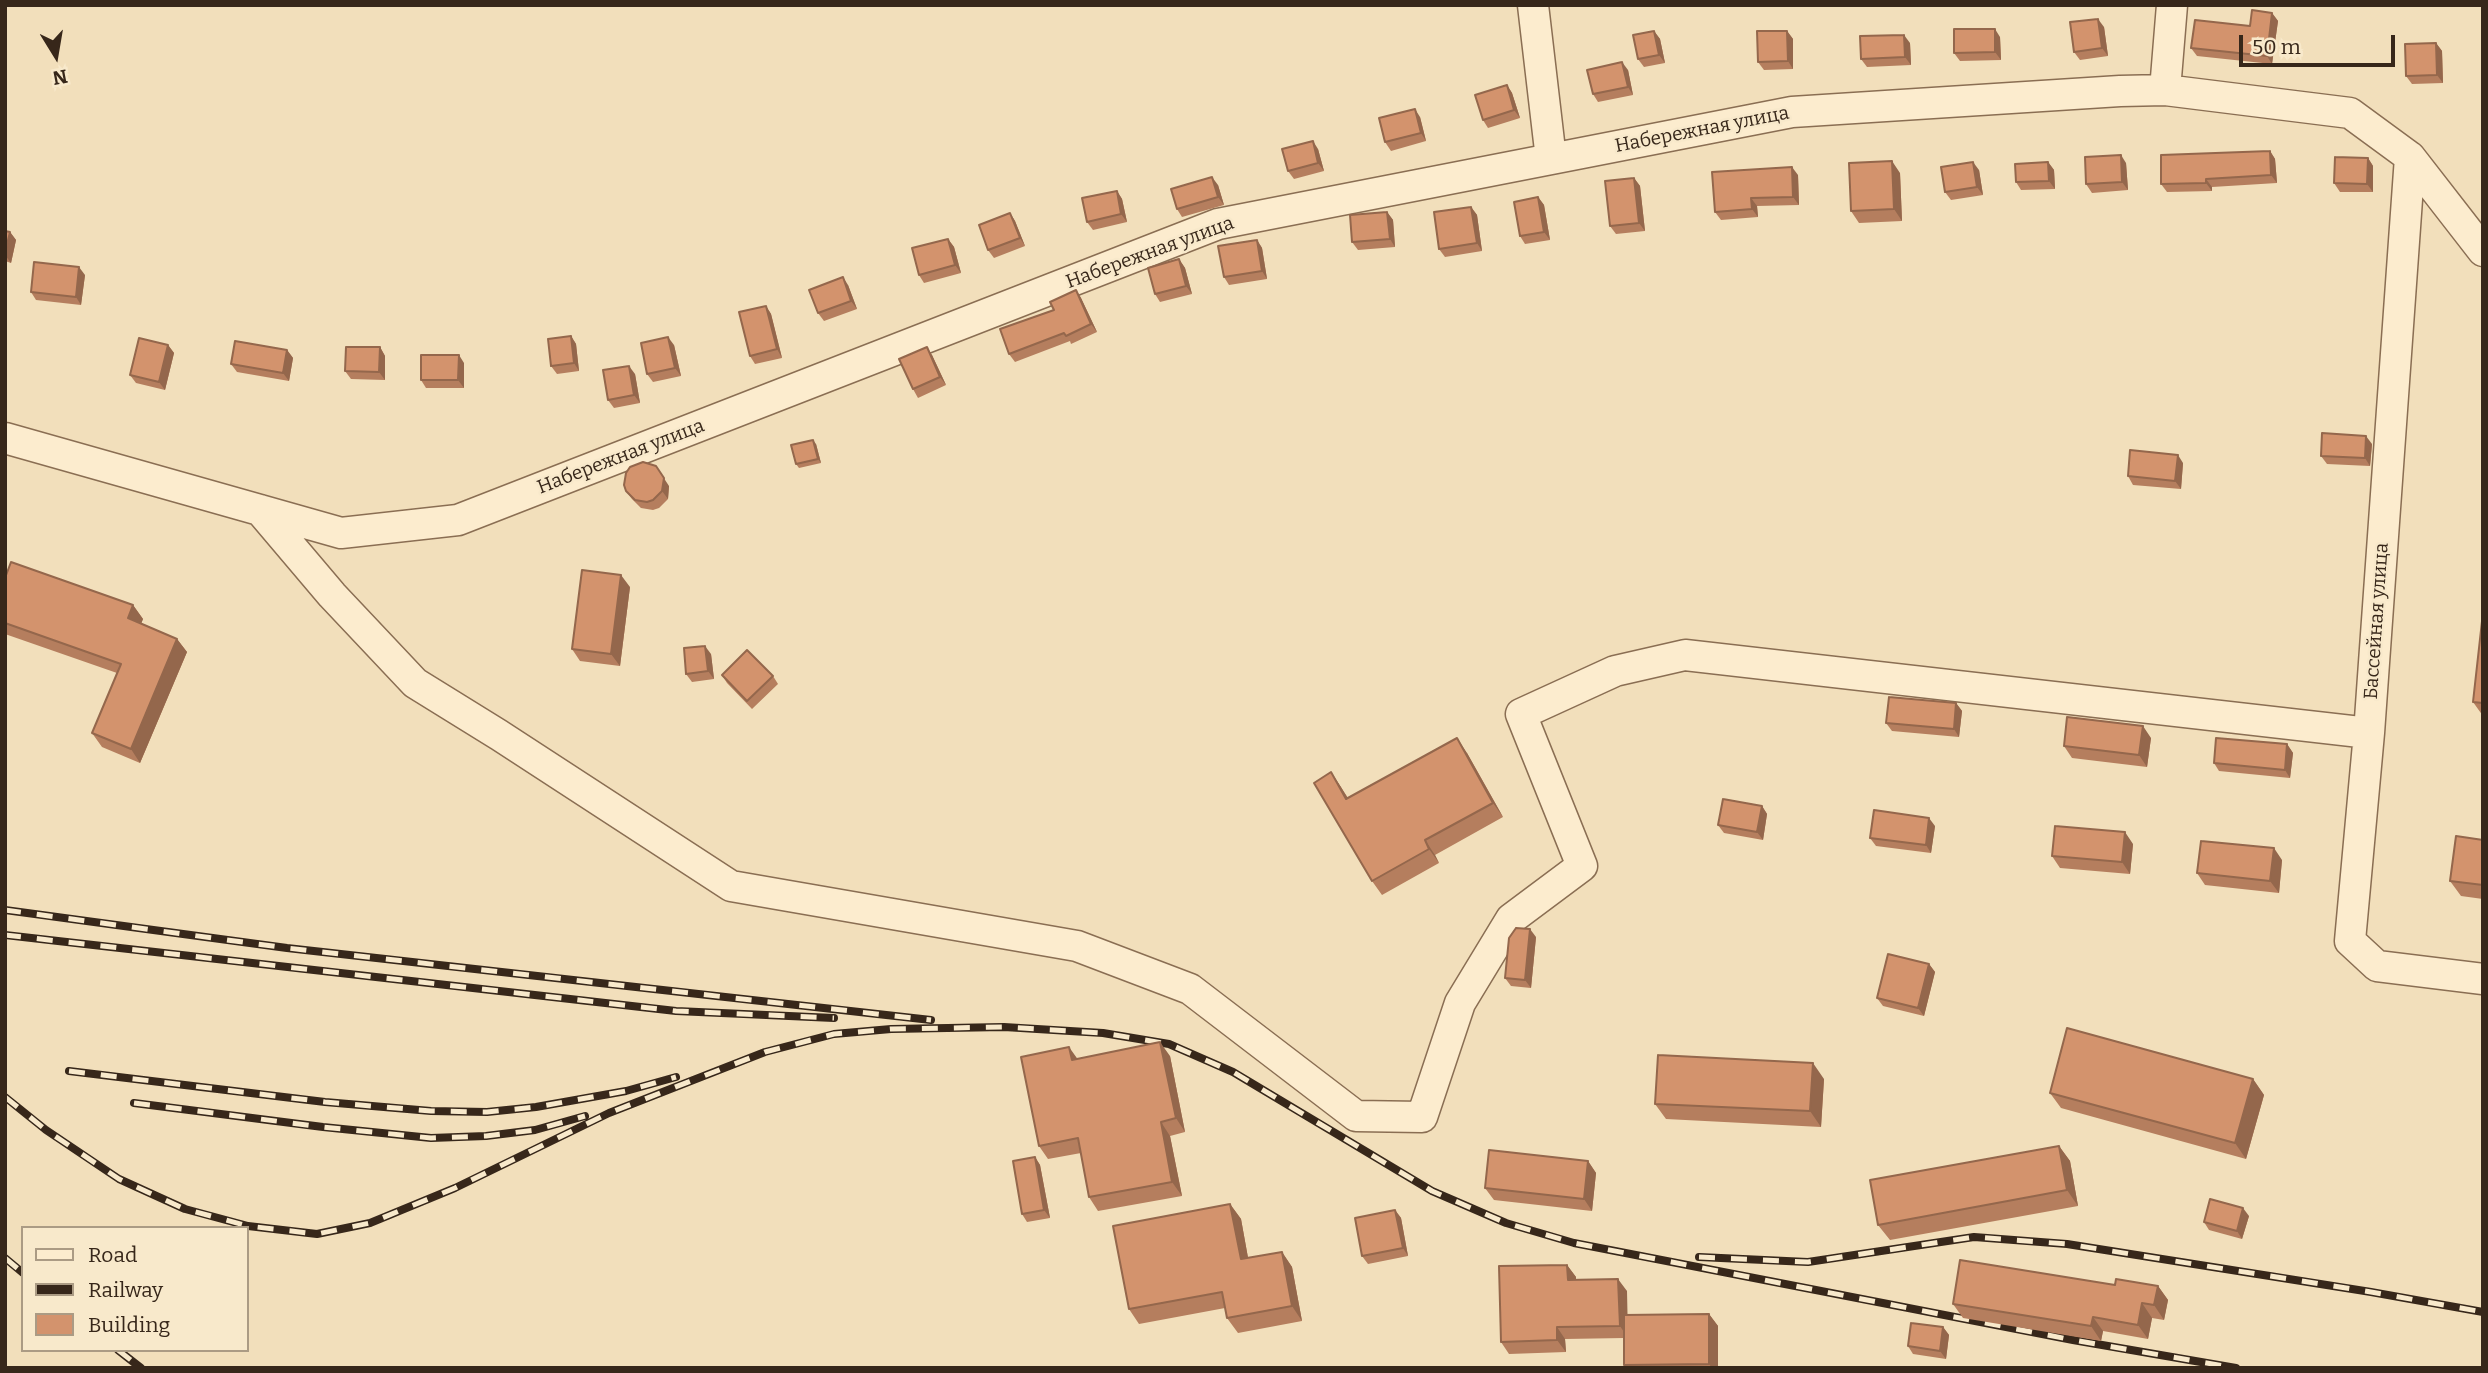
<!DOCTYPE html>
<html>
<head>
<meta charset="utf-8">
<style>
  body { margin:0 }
  #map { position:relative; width:2488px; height:1373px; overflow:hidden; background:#f2dfbb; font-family:Bitter,serif }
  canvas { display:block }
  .frame { position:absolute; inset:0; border:7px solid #37271a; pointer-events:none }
  .legend { position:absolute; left:21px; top:1226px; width:228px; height:126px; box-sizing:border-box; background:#f8e9cb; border:2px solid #ab9b84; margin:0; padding:9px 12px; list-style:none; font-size:21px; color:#37271a }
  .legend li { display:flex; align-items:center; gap:14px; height:35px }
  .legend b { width:35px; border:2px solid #ab9b84 }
  .north { position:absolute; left:21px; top:21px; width:70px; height:70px; -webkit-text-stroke:5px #f8e9cb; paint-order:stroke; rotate:169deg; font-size:19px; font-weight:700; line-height:28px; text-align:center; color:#37271a }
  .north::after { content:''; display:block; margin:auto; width:24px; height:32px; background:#37271a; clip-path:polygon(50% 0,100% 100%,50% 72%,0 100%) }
  .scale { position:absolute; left:2239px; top:35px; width:156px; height:32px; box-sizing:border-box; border:4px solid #37271a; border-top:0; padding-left:9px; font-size:21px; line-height:24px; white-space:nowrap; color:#37271a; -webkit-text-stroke:5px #f8e9cb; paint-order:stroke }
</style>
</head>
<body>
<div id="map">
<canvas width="2488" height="1373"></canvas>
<div class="frame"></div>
<ul class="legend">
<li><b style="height:9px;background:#fcecce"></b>Road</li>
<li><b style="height:9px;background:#37271a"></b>Railway</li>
<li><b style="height:19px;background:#d3936d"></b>Building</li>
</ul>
<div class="north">N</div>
<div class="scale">50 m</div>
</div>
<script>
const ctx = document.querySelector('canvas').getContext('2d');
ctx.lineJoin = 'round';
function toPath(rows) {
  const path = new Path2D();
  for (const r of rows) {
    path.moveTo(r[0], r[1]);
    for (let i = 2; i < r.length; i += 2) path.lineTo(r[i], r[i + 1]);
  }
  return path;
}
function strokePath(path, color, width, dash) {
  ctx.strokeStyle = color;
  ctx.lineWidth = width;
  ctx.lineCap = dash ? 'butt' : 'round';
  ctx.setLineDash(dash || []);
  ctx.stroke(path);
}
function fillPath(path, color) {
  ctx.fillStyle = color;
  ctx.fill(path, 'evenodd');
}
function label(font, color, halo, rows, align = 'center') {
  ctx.font = font + ' Bitter,serif';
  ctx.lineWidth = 5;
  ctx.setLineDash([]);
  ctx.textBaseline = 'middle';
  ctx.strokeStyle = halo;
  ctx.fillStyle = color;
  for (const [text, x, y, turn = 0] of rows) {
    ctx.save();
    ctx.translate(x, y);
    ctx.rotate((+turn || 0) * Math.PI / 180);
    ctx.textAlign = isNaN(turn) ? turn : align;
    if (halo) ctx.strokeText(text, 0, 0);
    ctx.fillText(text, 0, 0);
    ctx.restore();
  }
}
const minor = toPath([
  [1533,5,1551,159],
  [2165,90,2172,5],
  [2410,157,2369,733,2350,941,2377,966,2483,979],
  [5,438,341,533,458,520,1218,224,1792,112,2120,91,2165,90,2350,113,2410,157,2483,251],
  [260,510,332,595,415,683,499,735,731,886,1077,946,1190,989,1356,1116,1422,1117,1460,1003,1511,919,1582,866,1521,714,1615,671,1685,655,2369,733]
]);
strokePath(minor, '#8a6e53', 33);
strokePath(minor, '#fcecce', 30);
const rail = toPath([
  [5,910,287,948,931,1020],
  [5,935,676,1011,834,1018],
  [69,1071,325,1102,431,1111,487,1112,536,1107,626,1091,676,1077],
  [5,1097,46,1130,119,1179,185,1209,248,1226,317,1234,370,1223,455,1188,609,1113,765,1052,834,1034,891,1029,1004,1027,1103,1033,1169,1044,1233,1072,1432,1191,1506,1223,1574,1243,2073,1340,2236,1368],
  [134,1103,323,1127,431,1138,486,1136,535,1130,585,1116],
  [1699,1257,1808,1262,1974,1237,2067,1244,2371,1292,2483,1312],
  [5,1258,23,1273],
  [118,1350,141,1368]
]);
strokePath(rail, '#37271a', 8);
strokePath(rail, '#f8e9cb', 5, [16]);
fillPath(toPath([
  [2272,13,2278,21,2272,64,2197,56,2191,48,2250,26],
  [2104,27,2108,56,2080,60,2074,52],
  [1654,31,1660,39,1665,63,1644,67,1638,59],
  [1787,31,1793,39,1793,69,1764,70,1758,62],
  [2000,37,2001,60,1960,61,1954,53],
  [1910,43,1911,65,1867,67,1861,59],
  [2436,43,2442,51,2443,83,2412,84,2406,76],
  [1628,70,1633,95,1598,102,1593,94],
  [1507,85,1512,93,1520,118,1488,128,1483,120],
  [1420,117,1426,141,1391,151,1385,142],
  [1318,149,1324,171,1294,179,1288,171],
  [2270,151,2275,159,2277,183,2212,187,2212,191,2167,192,2161,184],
  [2368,158,2373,166,2373,192,2340,192,2334,183],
  [2048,162,2054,170,2055,189,2021,190,2016,182],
  [2126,163,2128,190,2092,193,2086,184],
  [1979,170,1983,195,1951,200,1945,192],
  [1900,173,1902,221,1859,223,1851,211],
  [1798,175,1799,205,1757,206,1758,217,1721,220,1715,212],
  [1634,178,1640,186,1645,231,1616,234,1610,226],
  [1218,185,1224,205,1182,217,1177,209],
  [1117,191,1122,199,1127,222,1093,230,1087,222],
  [1538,197,1544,205,1550,240,1525,244,1520,236],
  [1471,207,1477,215,1482,251,1445,257,1439,249],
  [1387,212,1393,220,1395,247,1358,250,1352,242],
  [1010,213,1015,221,1025,246,994,258,988,250],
  [5,231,10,232,16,240,11,263,5,261],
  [948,239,954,247,961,273,924,283,919,275],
  [1257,240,1262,248,1267,279,1229,285,1224,277],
  [1179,259,1185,268,1192,294,1160,302,1155,294],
  [85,275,81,305,36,300,31,292],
  [848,285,857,309,824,321,818,313],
  [1076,290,1081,298,1097,332,1071,344,1070,341,1015,362,1009,354,1054,310],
  [766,306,771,314,782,358,755,364,750,356],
  [571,336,576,344,579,371,557,374,551,366],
  [168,345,174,353,165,390,136,383,130,375],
  [674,345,681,376,653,382,647,374],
  [380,347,385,356,385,380,351,379,345,371],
  [287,350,293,358,289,381,237,372,231,364],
  [932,355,946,385,918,398,913,389],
  [464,363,464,388,426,388,421,380],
  [635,374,640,403,614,408,608,400],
  [816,444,821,463,799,468,796,464],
  [2372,444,2370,466,2327,464,2321,456],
  [2183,463,2181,489,2133,485,2128,476],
  [669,486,668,499,659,508,653,510,641,508,632,499,626,491],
  [5,578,133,605,143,619,141,623,177,639,187,652,140,763,102,747,92,733,117,673,5,634],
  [630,587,620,666,580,661,572,649],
  [2483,612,2483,716,2473,702],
  [711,654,714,679,692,682,686,674],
  [722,675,773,676,778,684,752,709,727,683],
  [1956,703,1962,711,1959,737,1892,731,1886,723],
  [2151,738,2147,767,2072,758,2064,746],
  [2287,744,2293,753,2290,778,2219,771,2214,763],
  [1467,753,1503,817,1435,855,1439,863,1382,895,1372,881,1331,772,1348,798],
  [1762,806,1767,814,1763,840,1724,833,1718,825],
  [1935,826,1931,853,1876,846,1870,838],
  [2483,840,2483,899,2461,896,2450,881],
  [2133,844,2130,874,2060,868,2052,856],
  [2282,860,2279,893,2205,885,2197,873],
  [1536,937,1531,988,1511,986,1505,978],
  [1929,964,1935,972,1924,1016,1883,1006,1877,998],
  [1170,1056,1185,1132,1170,1136,1182,1196,1098,1211,1089,1197,1081,1153,1048,1159,1039,1146,1078,1059],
  [1824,1079,1821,1127,1666,1119,1655,1104],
  [2253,1079,2264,1095,2246,1159,2061,1108,2050,1093],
  [2059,1146,2070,1161,2078,1206,1890,1240,1878,1225],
  [1035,1157,1040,1165,1050,1218,1027,1222,1022,1214],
  [1588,1161,1596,1173,1592,1211,1494,1200,1485,1188],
  [1230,1204,1241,1219,1248,1258,1282,1252,1292,1267,1302,1321,1238,1333,1227,1318,1225,1308,1139,1324,1129,1309],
  [1395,1210,1401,1218,1408,1256,1368,1264,1362,1256],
  [2249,1216,2242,1239,2209,1230,2204,1222],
  [1567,1265,1576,1277,1576,1280,1627,1291,1627,1315,1709,1314,1718,1326,1718,1368,1627,1368,1624,1365,1624,1338,1565,1339,1566,1352,1509,1354,1501,1342],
  [2115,1285,2158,1286,2168,1300,2164,1320,2152,1318,2148,1339,2103,1331,2101,1341,1963,1318,1953,1304],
  [1943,1327,1949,1335,1946,1359,1913,1354,1908,1346]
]), '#b57e5e');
fillPath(toPath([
  [2272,13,2278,21,2272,64,2267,56],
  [2098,19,2104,27,2108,56,2102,48],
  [1995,29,2000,37,2001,60,1995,52],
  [1654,31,1660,39,1665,63,1659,55],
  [1787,31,1793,39,1793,69,1788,61],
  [1904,35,1910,43,1911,65,1905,57],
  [2436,43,2442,51,2443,83,2437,75],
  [1622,62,1628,70,1633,95,1628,87],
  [1507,85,1512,93,1520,118,1514,110],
  [1415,109,1420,117,1426,141,1421,133],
  [1313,141,1318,149,1324,171,1318,163],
  [2270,151,2275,159,2277,183,2271,175],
  [2121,155,2126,163,2128,190,2122,182],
  [2368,158,2373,166,2373,192,2367,184],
  [1892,161,1900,173,1902,221,1894,209],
  [1973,162,1979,170,1983,195,1977,187],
  [2048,162,2054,170,2055,189,2049,181],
  [1792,167,1798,175,1799,205,1793,197],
  [1212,177,1218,185,1224,205,1218,197],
  [1634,178,1640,186,1645,231,1639,223],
  [2206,179,2212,187,2212,191,2206,183],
  [1117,191,1122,199,1127,222,1121,214],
  [1538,197,1544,205,1550,240,1544,232],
  [1751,198,1757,206,1758,217,1752,209],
  [1471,207,1477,215,1482,251,1477,243],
  [1387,212,1393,220,1395,247,1390,239],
  [1010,213,1015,221,1025,246,1020,238],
  [10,232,16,240,11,263,5,255],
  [948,239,954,247,961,273,955,265],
  [1257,240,1262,248,1267,279,1262,271],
  [1179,259,1185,268,1192,294,1186,286],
  [79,267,85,275,81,305,76,297],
  [843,277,848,285,857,309,851,301],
  [1076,290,1081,298,1097,332,1091,324],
  [766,306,771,314,782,358,777,349],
  [571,336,576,344,579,371,574,363],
  [668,337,674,345,681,376,675,368],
  [168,345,174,353,165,390,159,382],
  [380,347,385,356,385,380,379,372],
  [927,347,932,355,946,385,940,377],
  [287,350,293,358,289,381,283,373],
  [459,355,464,363,464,388,458,380],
  [629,366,635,374,640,403,634,395],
  [2366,436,2372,444,2370,466,2365,458],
  [813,440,816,444,821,463,818,459],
  [2178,455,2183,463,2181,489,2175,481],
  [656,466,669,486,668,499,662,491],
  [621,575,630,587,620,666,611,654],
  [133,605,143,619,138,632,128,618],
  [177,639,187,652,140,763,131,749],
  [705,646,711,654,714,679,708,671],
  [1956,703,1962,711,1959,737,1954,729],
  [2143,726,2151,738,2147,767,2139,755],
  [1457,738,1467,753,1503,817,1493,803],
  [2287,744,2293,753,2290,778,2285,770],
  [1331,772,1341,787,1357,814,1346,799],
  [1762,806,1767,814,1763,840,1757,832],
  [1929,818,1935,826,1931,853,1926,845],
  [2125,832,2133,844,2130,874,2122,862],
  [1425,840,1435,855,1439,863,1429,849],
  [2274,848,2282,860,2279,893,2270,881],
  [1530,929,1536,937,1531,988,1525,980],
  [1929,964,1935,972,1924,1016,1918,1008],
  [1160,1042,1170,1056,1185,1132,1176,1118],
  [1069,1047,1079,1061,1072,1060],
  [1813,1063,1824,1079,1821,1127,1810,1111],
  [2253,1079,2264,1095,2246,1159,2235,1143],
  [1161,1122,1170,1136,1182,1196,1172,1182],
  [2059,1146,2070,1161,2078,1206,2067,1190],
  [1035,1157,1040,1165,1050,1218,1044,1210],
  [1588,1161,1596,1173,1592,1211,1584,1199],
  [1230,1204,1241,1219,1251,1274,1241,1259],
  [2243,1208,2249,1216,2242,1239,2237,1231],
  [1395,1210,1401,1218,1408,1256,1403,1248],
  [1282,1252,1292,1267,1302,1321,1292,1306],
  [1567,1265,1576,1277,1576,1292,1568,1280],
  [1618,1279,1627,1291,1628,1338,1620,1326],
  [2158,1286,2168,1300,2164,1320,2154,1305],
  [2142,1303,2152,1318,2148,1339,2138,1325],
  [1709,1314,1718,1326,1718,1368,1712,1368,1709,1364],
  [2093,1317,2103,1331,2101,1341,2091,1326],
  [1557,1327,1565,1339,1566,1352,1557,1340],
  [1943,1327,1949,1335,1946,1359,1940,1351]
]), '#94674c');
const building = toPath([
  [2252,10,2272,13,2267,56,2191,48,2195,20,2250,26,2252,10],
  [2098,19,2102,48,2074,52,2070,22,2098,19],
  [1954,29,1995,29,1995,52,1954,53,1954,29],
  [1654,31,1659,55,1638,59,1633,35,1654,31],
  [1757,31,1787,31,1788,61,1758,62,1757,31],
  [1904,35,1905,57,1861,59,1860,36,1904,35],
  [2436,43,2437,75,2406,76,2405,44,2436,43],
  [1622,62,1628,87,1593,94,1587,70,1622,62],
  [1507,85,1514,110,1483,120,1475,95,1507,85],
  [1415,109,1421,133,1385,142,1379,118,1415,109],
  [1313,141,1318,163,1288,171,1282,149,1313,141],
  [2270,151,2271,175,2206,179,2206,183,2161,184,2161,155,2270,151],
  [2121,155,2122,182,2086,184,2085,157,2121,155],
  [2335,157,2368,158,2367,184,2334,183,2335,157],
  [1892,161,1894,209,1851,211,1849,163,1892,161],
  [1973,162,1977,187,1945,192,1941,167,1973,162],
  [2048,162,2049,181,2016,182,2015,164,2048,162],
  [1792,167,1793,197,1751,198,1752,209,1715,212,1712,172,1792,167],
  [1212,177,1218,197,1177,209,1171,189,1212,177],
  [1634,178,1639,223,1610,226,1605,181,1634,178],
  [1117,191,1121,214,1087,222,1082,198,1117,191],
  [1538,197,1544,232,1520,236,1514,202,1538,197],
  [1471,207,1477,243,1439,249,1434,212,1471,207],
  [1387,212,1390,239,1352,242,1350,215,1387,212],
  [1010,213,1020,238,988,250,979,225,1010,213],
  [5,231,10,232,5,253,5,231],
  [948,239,955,265,919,275,912,248,948,239],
  [1257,240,1262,271,1224,277,1218,246,1257,240],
  [1179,259,1186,286,1155,294,1148,268,1179,259],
  [34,262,79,267,76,297,31,292,34,262],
  [843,277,851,301,818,313,809,290,843,277],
  [1076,290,1091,324,1066,336,1064,333,1009,354,1000,329,1054,310,1050,302,1076,290],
  [766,306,777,349,750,356,739,312,766,306],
  [571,336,574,363,551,366,548,339,571,336],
  [668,337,675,368,647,374,641,343,668,337],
  [139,338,168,345,159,382,130,375,139,338],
  [235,341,287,350,283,373,231,364,235,341],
  [346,347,380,347,379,372,345,371,346,347],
  [927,347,940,377,913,389,899,359,927,347],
  [421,355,459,355,458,380,421,380,421,355],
  [629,366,634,395,608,400,603,370,629,366],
  [2322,433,2366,436,2365,458,2321,456,2322,433],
  [813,440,818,459,796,464,791,445,813,440],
  [2130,450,2178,455,2175,481,2128,476,2130,450],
  [643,462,656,466,664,478,662,491,653,500,647,502,635,500,626,491,624,485,626,473,630,467,643,462],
  [11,562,133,605,128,618,177,639,131,749,92,733,121,664,5,623,5,578,11,562],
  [582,570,621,575,611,654,572,649,582,570],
  [2483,612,2483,703,2473,702,2483,612],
  [705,646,708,671,686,674,684,648,705,646],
  [747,650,773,676,747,701,722,675,747,650],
  [1889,697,1956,703,1954,729,1886,723,1889,697],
  [2067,717,2143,726,2139,755,2064,746,2067,717],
  [1457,738,1493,803,1425,840,1429,849,1372,881,1314,783,1331,772,1346,799,1457,738],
  [2216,738,2287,744,2285,770,2214,763,2216,738],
  [1723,799,1762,806,1757,832,1718,825,1723,799],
  [1874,810,1929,818,1926,845,1870,838,1874,810],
  [2055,826,2125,832,2122,862,2052,856,2055,826],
  [2456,836,2483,840,2483,885,2450,881,2456,836],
  [2201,841,2274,848,2270,881,2197,873,2201,841],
  [1516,928,1530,929,1525,980,1505,978,1509,938,1516,928],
  [1888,954,1929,964,1918,1008,1877,998,1888,954],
  [2067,1028,2253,1079,2235,1143,2050,1093,2067,1028],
  [1160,1042,1176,1118,1161,1122,1172,1182,1089,1197,1078,1138,1039,1146,1021,1057,1069,1047,1072,1060,1160,1042],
  [1658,1055,1813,1063,1810,1111,1655,1104,1658,1055],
  [2059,1146,2067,1190,1878,1225,1870,1180,2059,1146],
  [1489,1150,1588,1161,1584,1199,1485,1188,1489,1150],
  [1035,1157,1044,1210,1022,1214,1013,1161,1035,1157],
  [2210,1199,2243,1208,2237,1231,2204,1222,2210,1199],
  [1230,1204,1241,1259,1282,1252,1292,1306,1227,1318,1222,1292,1129,1309,1113,1226,1230,1204],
  [1395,1210,1403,1248,1362,1256,1355,1218,1395,1210],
  [1960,1260,2115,1285,2116,1279,2158,1286,2154,1305,2142,1303,2138,1325,2093,1317,2091,1326,1953,1304,1960,1260],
  [1567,1265,1568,1280,1618,1279,1620,1326,1557,1327,1557,1340,1501,1342,1499,1266,1567,1265],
  [1709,1314,1709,1364,1624,1365,1624,1315,1709,1314],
  [1911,1323,1943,1327,1940,1351,1908,1346,1911,1323]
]);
fillPath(building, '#d3936d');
strokePath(building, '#94674c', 2);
label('19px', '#37271a', '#f8e9cb', [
  ["Набережная улица",1702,130,-11],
  ["Набережная улица",1150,253,-20],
  ["Набережная улица",621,457,-21],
  ["Бассейная улица",2377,621,-86]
]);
</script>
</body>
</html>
